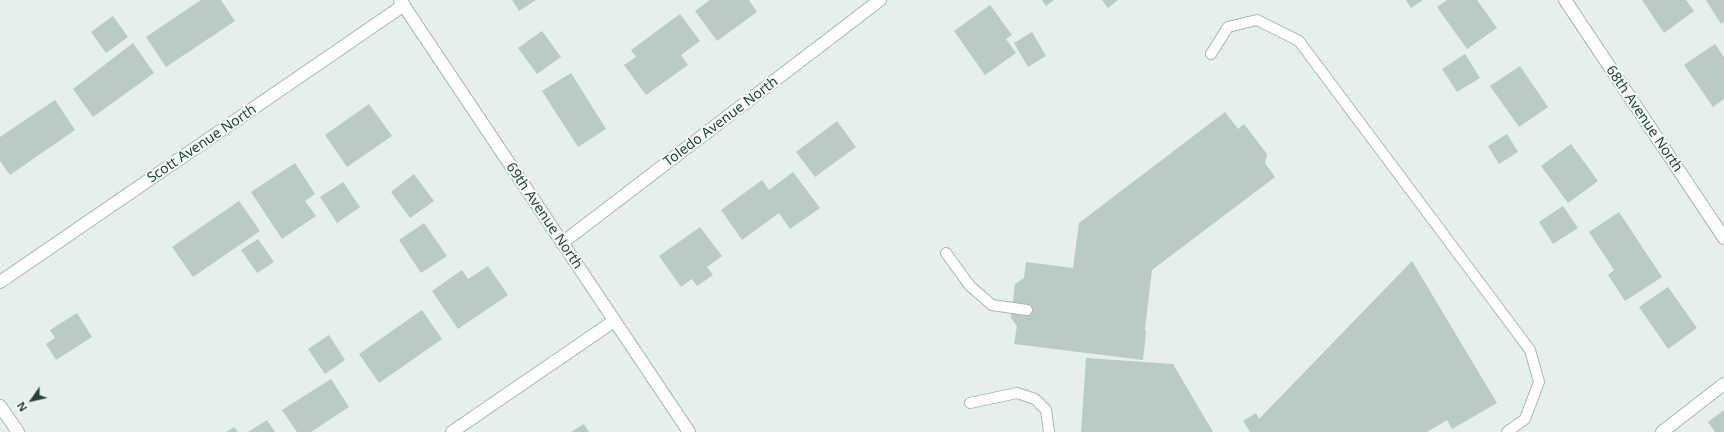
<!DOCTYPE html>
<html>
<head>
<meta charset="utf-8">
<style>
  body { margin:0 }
  #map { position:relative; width:1724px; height:432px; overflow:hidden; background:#e5efeb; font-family:"Noto Sans",sans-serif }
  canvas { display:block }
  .north { position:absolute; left:12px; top:380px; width:40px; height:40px; -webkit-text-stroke:3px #f6fbf9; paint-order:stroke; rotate:236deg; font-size:11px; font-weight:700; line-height:16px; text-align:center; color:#23423a }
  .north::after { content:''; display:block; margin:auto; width:14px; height:18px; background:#23423a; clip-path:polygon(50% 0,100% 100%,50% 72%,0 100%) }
</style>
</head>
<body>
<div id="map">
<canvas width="1724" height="432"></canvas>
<div class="north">N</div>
</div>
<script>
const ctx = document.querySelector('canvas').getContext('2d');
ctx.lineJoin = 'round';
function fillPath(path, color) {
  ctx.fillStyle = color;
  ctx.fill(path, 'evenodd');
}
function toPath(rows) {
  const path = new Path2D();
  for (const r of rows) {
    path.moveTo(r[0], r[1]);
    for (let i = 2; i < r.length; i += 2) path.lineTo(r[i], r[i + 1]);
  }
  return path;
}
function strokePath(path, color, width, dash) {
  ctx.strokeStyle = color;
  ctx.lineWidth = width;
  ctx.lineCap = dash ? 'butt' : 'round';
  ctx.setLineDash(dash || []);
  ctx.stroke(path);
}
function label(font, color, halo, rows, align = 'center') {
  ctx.font = font + ' "Noto Sans",sans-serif';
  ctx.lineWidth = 4;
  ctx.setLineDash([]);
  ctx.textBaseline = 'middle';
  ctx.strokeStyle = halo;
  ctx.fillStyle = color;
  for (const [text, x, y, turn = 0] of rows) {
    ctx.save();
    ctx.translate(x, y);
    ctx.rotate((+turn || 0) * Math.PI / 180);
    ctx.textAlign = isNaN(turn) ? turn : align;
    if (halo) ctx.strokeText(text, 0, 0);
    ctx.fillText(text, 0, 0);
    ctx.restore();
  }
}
fillPath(toPath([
  [201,0,221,0,235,21,166,67,146,37],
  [512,0,536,0,519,11],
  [710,0,749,0,757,12,717,41,695,11],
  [1042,0,1054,0,1046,6],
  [1102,0,1118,0,1108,8],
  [1406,0,1423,0,1411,8],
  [1447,0,1477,0,1497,28,1467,49,1437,7],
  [1642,0,1686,0,1694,11,1664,33],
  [1706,0,1724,0,1724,22,1721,24],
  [990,5,1012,35,1006,39,1016,53,985,75,954,31],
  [680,14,700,41,681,55,688,65,646,95,624,65,636,57,631,50],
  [113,16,128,37,106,53,91,32],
  [542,31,561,57,537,74,518,48],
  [1032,32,1046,56,1028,67,1014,43],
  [133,43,154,73,93,117,73,89],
  [1715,44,1724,57,1724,99,1713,107,1684,65],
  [1465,54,1480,78,1457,92,1442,69],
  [1520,66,1548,107,1519,127,1490,86],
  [571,73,606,129,578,147,542,91],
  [55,100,75,130,10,175,0,161,0,137],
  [369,104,392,136,347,167,325,135],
  [1225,112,1238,129,1244,124,1267,154,1265,163,1275,177,1152,270,1145,329,1146,332,1143,360,1014,344,1017,326,1011,318,1015,284,1024,278,1026,262,1073,268,1079,223],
  [837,121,856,147,815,177,796,152],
  [1507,134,1518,152,1499,164,1488,146],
  [1571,144,1598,181,1568,203,1541,166],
  [295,163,315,194,305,201,316,216,282,239,251,192],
  [793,172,820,208,790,229,779,213,742,240,721,210,762,180,769,190],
  [414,174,434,201,410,218,391,192],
  [343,182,360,207,337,223,320,197],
  [239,201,260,231,193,277,172,247],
  [1563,206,1578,228,1553,244,1539,222],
  [1619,212,1662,277,1625,301,1608,275,1614,270,1589,232],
  [424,223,447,256,421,273,399,240],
  [700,227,722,256,707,267,713,275,697,286,692,279,681,287,659,256],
  [258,239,274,262,257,273,241,250],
  [1412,261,1497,403,1452,429,1447,420,1427,432,1250,432,1243,421,1256,413,1259,419],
  [488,266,508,295,458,329,432,291,462,270,468,279],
  [1668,287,1697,328,1668,349,1639,307],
  [422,310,442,339,379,383,359,354],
  [77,313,92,337,56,360,46,344,55,338,50,330],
  [329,335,345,360,325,374,308,349],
  [1086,358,1173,364,1213,432,1081,432],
  [331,379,349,407,311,432,297,432,282,410],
  [1724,410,1724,432,1715,432,1708,422],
  [267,420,275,432,248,432],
  [584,424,589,432,571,432],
  [234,427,238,432,226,432]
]), '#bacac4');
const lane = toPath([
  [1211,54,1228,27,1257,20,1299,41,1530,350,1539,382,1525,419,1507,432],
  [946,253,970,286,992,305,1027,310],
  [970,403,1017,393,1035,399,1046,410,1049,432]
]);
const street = toPath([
  [1565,0,1724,238],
  [562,243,880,0],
  [0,282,404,5],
  [0,406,18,432],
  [452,432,614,321],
  [1662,432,1724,384]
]);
const secondary = toPath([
  [400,0,689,432]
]);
strokePath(lane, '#a7b8b2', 12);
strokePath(street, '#a7b8b2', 14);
strokePath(secondary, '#a3bbb3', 14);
strokePath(lane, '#fff', 10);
strokePath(street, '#fff', 12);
strokePath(secondary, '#fff', 12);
label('14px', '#23423a', '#f6fbf9', [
  ["68th Avenue North",1644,119,56],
  ["Toledo Avenue North",721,122,-37],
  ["Scott Avenue North",202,144,-34],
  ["69th Avenue North",544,216,56]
]);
</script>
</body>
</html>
